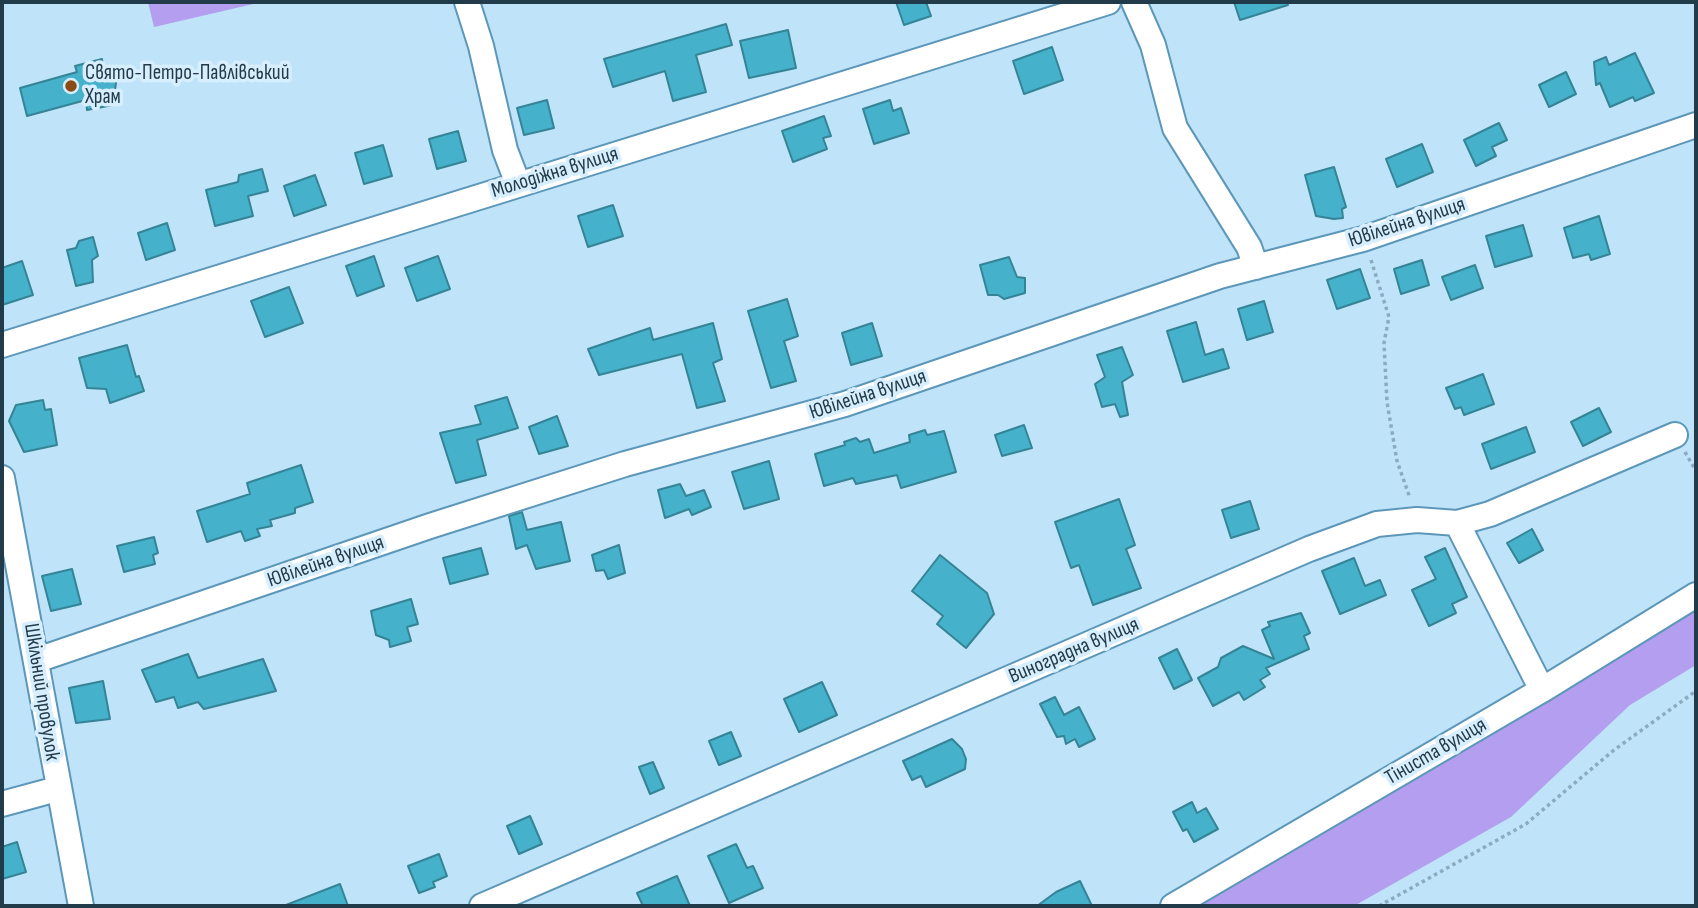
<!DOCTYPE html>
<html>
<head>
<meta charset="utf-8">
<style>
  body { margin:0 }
  #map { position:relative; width:1698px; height:908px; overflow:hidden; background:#bfe3f9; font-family:"Sofia Sans Condensed",sans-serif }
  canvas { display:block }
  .frame { position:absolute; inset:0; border:4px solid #223b4a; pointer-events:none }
</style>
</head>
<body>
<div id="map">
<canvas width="1698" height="908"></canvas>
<div class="frame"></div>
</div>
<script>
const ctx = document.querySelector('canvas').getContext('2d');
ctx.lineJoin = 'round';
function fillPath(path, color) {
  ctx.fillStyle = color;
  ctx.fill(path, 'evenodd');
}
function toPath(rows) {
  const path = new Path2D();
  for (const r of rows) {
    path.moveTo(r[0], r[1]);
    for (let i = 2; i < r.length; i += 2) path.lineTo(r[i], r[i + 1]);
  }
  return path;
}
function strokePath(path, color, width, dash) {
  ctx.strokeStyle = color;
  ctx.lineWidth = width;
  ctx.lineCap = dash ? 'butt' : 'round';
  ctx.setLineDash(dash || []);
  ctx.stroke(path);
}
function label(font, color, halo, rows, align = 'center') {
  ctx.font = font + ' "Sofia Sans Condensed",sans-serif';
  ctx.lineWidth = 7;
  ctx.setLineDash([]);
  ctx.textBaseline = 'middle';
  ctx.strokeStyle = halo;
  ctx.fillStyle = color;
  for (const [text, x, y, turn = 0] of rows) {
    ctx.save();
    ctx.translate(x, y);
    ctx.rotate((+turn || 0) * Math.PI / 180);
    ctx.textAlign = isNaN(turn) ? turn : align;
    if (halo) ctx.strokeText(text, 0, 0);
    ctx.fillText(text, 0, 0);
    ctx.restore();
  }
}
fillPath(toPath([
  [148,2,262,2,154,27],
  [1696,608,1696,665,1630,705,1511,817,1354,906,1193,906]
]), '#b49eef');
const building = toPath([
  [896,2,926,2,931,16,904,25,896,2],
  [1234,2,1287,2,1288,5,1240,20,1234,2],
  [726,24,732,45,696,55,706,92,673,101,665,71,613,87,604,59,726,24],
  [788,30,796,68,749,78,740,41,788,30],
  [1052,47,1063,80,1024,94,1013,61,1052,47],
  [1635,53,1654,93,1635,101,1633,97,1610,107,1600,83,1596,85,1594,62,1606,57,1609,65,1635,53],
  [102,59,103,67,117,75,113,105,87,110,86,100,27,116,20,88,77,72,75,66,102,59],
  [1566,72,1576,94,1549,107,1539,85,1566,72],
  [547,100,554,128,524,135,517,108,547,100],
  [890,100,893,111,901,108,909,133,874,144,863,109,890,100],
  [824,116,831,136,823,138,827,149,793,162,782,131,824,116],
  [1499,123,1507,140,1492,147,1496,156,1476,166,1464,140,1499,123],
  [458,131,466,161,437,169,429,139,458,131],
  [1422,144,1433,172,1397,187,1386,159,1422,144],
  [383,145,392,176,364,184,355,153,383,145],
  [1334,167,1346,207,1342,209,1343,218,1334,219,1316,216,1305,175,1334,167],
  [262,169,268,191,248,196,253,216,215,226,206,190,238,182,239,175,262,169],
  [315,175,326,205,294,216,284,186,315,175],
  [613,205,623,236,588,247,578,216,613,205],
  [1599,216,1610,254,1591,260,1589,254,1573,258,1564,228,1599,216],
  [167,223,175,250,146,260,138,233,167,223],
  [1523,225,1532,256,1495,267,1486,236,1523,225],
  [93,237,98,256,92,260,93,282,76,286,67,250,76,248,79,241,93,237],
  [374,256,384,286,357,296,346,266,374,256],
  [438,256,450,289,417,301,405,268,438,256],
  [1009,257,1017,277,1025,278,1025,293,1004,299,998,295,988,295,980,265,1009,257],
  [1422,260,1429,285,1401,294,1394,269,1422,260],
  [22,261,33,295,2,305,2,268,22,261],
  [1475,265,1483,288,1451,300,1442,277,1475,265],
  [1360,269,1370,298,1337,309,1327,280,1360,269],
  [289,287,303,323,265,337,251,301,289,287],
  [787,299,798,336,784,341,796,381,771,388,748,311,787,299],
  [1264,301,1273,332,1247,340,1238,309,1264,301],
  [1196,322,1205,355,1223,349,1229,368,1183,382,1167,331,1196,322],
  [713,323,722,359,713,363,725,401,697,408,682,354,599,375,588,349,650,328,653,340,713,323],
  [872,323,882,356,851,365,842,333,872,323],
  [127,345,136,377,139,376,144,391,110,403,106,389,87,388,79,358,127,345],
  [1122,347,1133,375,1122,382,1128,415,1120,417,1115,404,1102,407,1095,384,1105,377,1097,355,1122,347],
  [1483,374,1494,404,1464,415,1461,407,1455,409,1446,388,1483,374],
  [507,397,518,428,477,440,486,475,456,483,440,433,481,424,475,406,507,397],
  [43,400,45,410,51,409,57,445,24,452,9,421,16,405,43,400],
  [1599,408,1611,432,1583,446,1571,422,1599,408],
  [557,416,568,446,539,454,529,427,557,416],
  [1024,425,1032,448,1002,456,995,435,1024,425],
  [1526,427,1535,452,1491,469,1482,444,1526,427],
  [925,430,927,435,944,431,956,472,901,488,897,475,856,484,853,478,824,486,815,454,845,445,844,442,856,438,860,442,869,439,874,453,910,442,909,435,925,430],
  [769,461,779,499,744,509,732,472,769,461],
  [301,465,313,502,295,508,295,513,270,520,272,526,257,529,260,536,245,541,241,531,207,542,197,511,250,494,247,483,301,465],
  [680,484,686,496,704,490,711,507,692,515,689,509,665,518,658,490,680,484],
  [1119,499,1135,545,1126,549,1141,588,1093,605,1079,565,1071,568,1055,522,1119,499],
  [1250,501,1259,529,1231,538,1222,510,1250,501],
  [522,512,527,530,561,522,570,561,536,569,527,545,516,549,509,516,522,512],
  [1532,529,1543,550,1519,563,1507,543,1532,529],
  [154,537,158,553,153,555,155,564,124,572,117,546,154,537],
  [619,545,625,573,608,579,604,570,596,571,592,555,619,545],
  [481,548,488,574,450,584,443,558,481,548],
  [1445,548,1467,597,1452,604,1456,613,1429,626,1412,590,1436,579,1425,557,1445,548],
  [940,555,987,593,994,614,966,648,937,624,943,616,912,591,940,555],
  [1354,558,1365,586,1380,580,1386,595,1340,614,1322,571,1354,558],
  [72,569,81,604,51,611,42,576,72,569],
  [411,599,418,624,407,627,411,641,390,647,389,640,376,635,371,611,411,599],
  [1301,613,1310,633,1304,636,1309,649,1266,668,1270,674,1260,680,1265,687,1244,700,1239,692,1213,706,1198,678,1218,667,1221,658,1243,646,1274,659,1262,630,1270,626,1268,622,1301,613],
  [1177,649,1192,680,1174,689,1159,658,1177,649],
  [188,654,198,678,263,659,276,691,204,709,198,702,178,708,174,697,156,702,142,670,188,654],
  [103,681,110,719,76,723,69,688,103,681],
  [822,682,837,715,799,732,784,699,822,682],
  [1055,697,1064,715,1079,707,1095,739,1079,747,1075,739,1066,744,1064,736,1057,737,1040,704,1055,697],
  [731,732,741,756,719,765,709,741,731,732],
  [952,739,962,749,966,759,965,769,926,787,921,776,912,780,903,761,952,739],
  [653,762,664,788,650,794,639,767,653,762],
  [1192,802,1197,813,1206,808,1218,829,1194,842,1187,829,1183,831,1173,812,1192,802],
  [530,816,542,844,519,854,507,826,530,816],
  [17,842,26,872,2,879,2,847,17,842],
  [736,844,747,868,753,866,763,888,729,903,708,856,736,844],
  [439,854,447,876,433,882,435,887,419,893,408,866,439,854],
  [677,876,690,906,643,906,637,893,677,876],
  [1080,881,1092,906,1037,906,1056,892,1080,881],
  [340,884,348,906,286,906,286,905,340,884]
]);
fillPath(building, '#45b1ca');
strokePath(building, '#358496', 2);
const minor = toPath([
  [467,2,481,46,505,150,518,184],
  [1134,2,1153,45,1175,128,1249,247,1256,267],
  [2,345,1108,2],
  [2,478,81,906],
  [1457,523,1542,690],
  [37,660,430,526,625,464,845,404,1220,276,1363,239,1696,125],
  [2,804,57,789],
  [482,906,1309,549,1377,524,1417,520,1457,523,1490,514,1675,435],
  [1173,906,1542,690,1696,595]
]);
strokePath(minor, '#5c97b9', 28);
strokePath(toPath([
  [1371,260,1389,317,1384,343,1387,402,1397,461,1410,498],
  [1685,452,1696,471],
  [1379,906,1526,824,1614,750,1696,691]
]), '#8babbf', 3.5, [3.5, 3.5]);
strokePath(minor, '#fff', 24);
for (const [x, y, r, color] of [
  [71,86,7,"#8b4b14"]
]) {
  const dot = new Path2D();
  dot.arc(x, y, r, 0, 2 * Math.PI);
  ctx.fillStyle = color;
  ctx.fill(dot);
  strokePath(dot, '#d6eefd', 2.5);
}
label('21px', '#223b4a', '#d6eefd', [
  ["Свято-Петро-Павлівський",85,74],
  ["Храм",85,98]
], 'left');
label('21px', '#223b4a', '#d6eefd', [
  ["Молодіжна вулиця",555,173,-17],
  ["Ювілейна вулиця",1407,223,-18],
  ["Ювілейна вулиця",868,395,-18],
  ["Ювілейна вулиця",326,562,-19],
  ["Виноградна вулиця",1074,651,-23],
  ["Шкільний провулок",41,692,81],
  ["Тіниста вулиця",1436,752,-30]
]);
</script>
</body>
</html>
